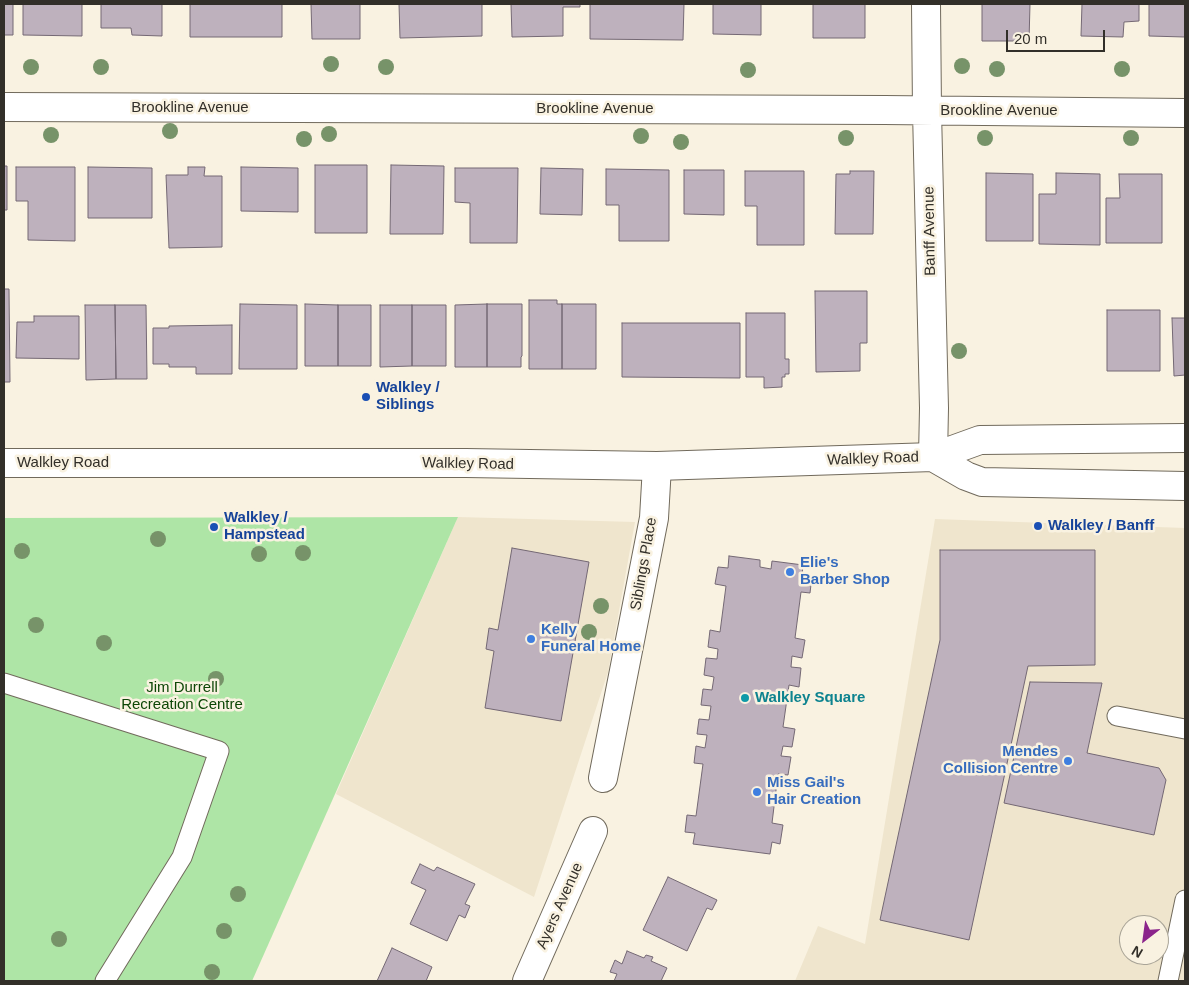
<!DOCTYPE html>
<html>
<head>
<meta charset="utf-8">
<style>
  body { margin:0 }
  #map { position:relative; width:1189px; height:985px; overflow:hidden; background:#f9f2e1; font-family:Arial,sans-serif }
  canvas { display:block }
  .frame { position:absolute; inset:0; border:5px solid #322f29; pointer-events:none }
  .north { position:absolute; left:1119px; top:915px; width:50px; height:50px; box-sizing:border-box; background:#f9f2e1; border:1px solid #a9a497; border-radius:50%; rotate:210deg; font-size:14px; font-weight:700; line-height:20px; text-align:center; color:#322f29 }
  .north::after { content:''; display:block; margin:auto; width:18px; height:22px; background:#8b248b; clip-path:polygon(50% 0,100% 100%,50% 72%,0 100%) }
  .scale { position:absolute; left:1006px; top:30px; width:99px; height:22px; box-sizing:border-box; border:2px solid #322f29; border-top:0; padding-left:6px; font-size:15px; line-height:18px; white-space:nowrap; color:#322f29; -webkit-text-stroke:4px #f9f2e1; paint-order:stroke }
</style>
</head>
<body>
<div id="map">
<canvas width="1189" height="985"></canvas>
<div class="frame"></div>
<div class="north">N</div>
<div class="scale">20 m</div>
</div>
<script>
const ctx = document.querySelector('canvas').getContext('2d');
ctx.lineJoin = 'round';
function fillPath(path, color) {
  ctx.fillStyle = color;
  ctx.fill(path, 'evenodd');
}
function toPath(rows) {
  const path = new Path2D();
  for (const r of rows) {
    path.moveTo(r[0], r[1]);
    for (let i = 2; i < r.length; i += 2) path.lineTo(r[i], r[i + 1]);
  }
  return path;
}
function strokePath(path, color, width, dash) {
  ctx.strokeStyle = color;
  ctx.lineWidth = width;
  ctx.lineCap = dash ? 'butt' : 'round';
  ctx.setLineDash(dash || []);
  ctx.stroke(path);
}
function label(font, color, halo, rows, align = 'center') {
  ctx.font = font + ' Arial,sans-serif';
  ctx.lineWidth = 5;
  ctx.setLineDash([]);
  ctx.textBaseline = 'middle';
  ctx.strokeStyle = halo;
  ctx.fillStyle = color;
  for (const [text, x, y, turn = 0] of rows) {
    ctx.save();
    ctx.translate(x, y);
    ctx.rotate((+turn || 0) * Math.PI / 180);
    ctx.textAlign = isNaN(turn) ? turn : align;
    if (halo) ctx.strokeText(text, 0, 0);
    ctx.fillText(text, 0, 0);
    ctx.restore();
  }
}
fillPath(toPath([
  [458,517,635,522,608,672,534,897,336,794],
  [935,519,1185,528,1185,981,795,981,818,926,865,944],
  [1129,925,1159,925,1159,955,1129,955]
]), '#efe5cd');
fillPath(toPath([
  [458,517,252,981,4,981,4,518]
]), '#aee5a6');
const building = toPath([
  [4,4,13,4,13,35,4,35,4,4],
  [23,4,82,4,82,36,23,35,23,4],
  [101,4,162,4,162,36,132,35,131,28,101,28,101,4],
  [190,4,282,4,282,37,190,37,190,4],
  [311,4,360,4,360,39,312,39,311,4],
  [399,4,482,4,482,36,400,38,399,4],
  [511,4,580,4,580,7,563,7,563,36,512,37,511,4],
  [590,4,684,4,683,40,590,39,590,4],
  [713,4,761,4,761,35,713,34,713,4],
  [813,4,865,4,865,38,813,38,813,4],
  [982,4,1030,4,1029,41,982,41,982,4],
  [1082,4,1139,4,1139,21,1124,22,1123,37,1081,36,1082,4],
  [1149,4,1185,4,1185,37,1149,36,1149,4],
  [315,165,367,165,367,233,315,233,315,165],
  [391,165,444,166,443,234,390,234,391,165],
  [4,166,7,166,7,210,4,210,4,166],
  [16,167,75,167,75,241,28,240,28,201,16,201,16,167],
  [88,167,152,168,152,218,88,218,88,167],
  [188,167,205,167,204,176,222,176,222,247,169,248,166,175,188,175,188,167],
  [241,167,298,168,298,212,241,211,241,167],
  [455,168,518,168,517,243,470,243,470,203,455,202,455,168],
  [541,168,583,169,582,215,540,214,541,168],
  [606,169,669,170,669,241,619,241,619,205,606,205,606,169],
  [684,170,724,170,724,215,684,214,684,170],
  [745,171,804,171,804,245,757,245,757,206,745,206,745,171],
  [850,171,874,171,873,234,835,234,836,174,850,174,850,171],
  [986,173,1033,174,1033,241,986,241,986,173],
  [1056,173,1100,174,1100,245,1039,244,1039,194,1056,194,1056,173],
  [1119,174,1162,174,1162,243,1106,243,1106,198,1120,198,1119,174],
  [4,289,9,289,10,382,4,382,4,289],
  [815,291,867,291,867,343,860,343,860,371,816,372,815,291],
  [529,300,557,300,557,304,562,304,562,369,529,369,529,300],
  [240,304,297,305,297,369,239,369,240,304],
  [305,304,338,305,338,366,305,366,305,304],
  [487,304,522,304,522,356,521,357,521,367,487,367,487,304],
  [487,304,487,367,455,367,455,305,487,304],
  [562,304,596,304,596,369,562,369,562,304],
  [85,305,115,305,116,379,86,380,85,305],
  [115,305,146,305,147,379,116,379,115,305],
  [338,305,371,305,371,366,338,366,338,305],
  [380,305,412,305,412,366,380,367,380,305],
  [412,305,446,305,446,366,412,366,412,305],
  [1107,310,1160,310,1160,371,1107,371,1107,310],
  [746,313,785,313,785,359,789,359,789,374,785,374,785,377,782,377,782,387,764,388,764,377,746,377,746,313],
  [34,316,79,316,79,359,16,358,17,322,34,322,34,316],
  [1172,318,1185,318,1185,375,1174,376,1172,318],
  [622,323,740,323,740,378,622,377,622,323],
  [232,325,232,374,196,374,196,367,169,367,169,364,153,364,153,328,169,328,169,326,232,325],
  [512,548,589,562,561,721,485,708,494,651,486,649,489,628,498,630,512,548],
  [940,550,1095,550,1095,665,1028,666,969,940,880,920,940,640,940,550],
  [729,556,760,560,760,567,771,569,772,561,803,565,802,575,812,576,810,593,801,592,795,638,805,640,802,658,792,656,791,667,801,668,799,687,789,685,783,727,795,729,792,747,783,746,781,756,791,757,788,775,778,774,772,823,783,825,780,844,772,842,770,854,693,844,695,833,685,832,687,815,696,816,703,764,694,763,696,746,705,748,707,735,697,734,699,719,709,720,711,706,701,705,703,689,712,690,714,677,704,675,706,658,717,659,718,649,708,647,710,630,720,632,726,586,715,584,718,567,728,568,729,556],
  [1030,682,1102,683,1087,753,1159,768,1166,780,1154,835,1004,803,1030,682],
  [420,864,434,871,437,867,475,884,465,904,470,906,465,918,459,915,447,941,410,924,426,890,411,883,420,864],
  [668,877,717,900,712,910,707,908,687,951,643,930,668,877],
  [392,948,432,967,426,981,377,981,392,948],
  [627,951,644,958,646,955,653,957,651,961,667,968,661,981,614,981,617,974,610,972,615,960,622,964,627,951]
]);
fillPath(building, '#beb1bd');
strokePath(building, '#746874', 1);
const lane = toPath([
  [4,683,219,751,182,857,105,981],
  [1117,716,1185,729],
  [1168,981,1185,900]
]);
const street = toPath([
  [926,4,927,111,934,408,933,457],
  [4,107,884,110,1185,113],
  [603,778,654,518,657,466],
  [527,981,593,831]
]);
const secondary = toPath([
  [933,457,966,476,982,482,1185,486],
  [4,463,466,463,657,466,933,457,980,440,1185,438]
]);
strokePath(lane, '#716a5c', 21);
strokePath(street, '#716a5c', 30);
strokePath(secondary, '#716a5c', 30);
strokePath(lane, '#fff', 19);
strokePath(street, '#fff', 28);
strokePath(secondary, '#fff', 28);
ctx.fillStyle = '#779369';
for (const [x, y] of [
  [331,64],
  [962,66],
  [31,67],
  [101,67],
  [386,67],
  [997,69],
  [1122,69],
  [748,70],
  [170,131],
  [329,134],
  [51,135],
  [641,136],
  [846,138],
  [985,138],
  [1131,138],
  [304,139],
  [681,142],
  [959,351],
  [158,539],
  [22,551],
  [303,553],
  [259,554],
  [601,606],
  [36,625],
  [589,632],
  [104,643],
  [216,679],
  [238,894],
  [224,931],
  [59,939],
  [212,972]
]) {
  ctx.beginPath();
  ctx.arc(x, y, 8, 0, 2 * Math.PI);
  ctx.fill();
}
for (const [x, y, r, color] of [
  [366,397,5,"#1a4fb4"],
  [1038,526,5,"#1a4fb4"],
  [214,527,5,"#1a4fb4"],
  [790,572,5,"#3f7fe0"],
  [531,639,5,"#3f7fe0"],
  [745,698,5,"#0f9aa8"],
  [1068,761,5,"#3f7fe0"],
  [757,792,5,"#3f7fe0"]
]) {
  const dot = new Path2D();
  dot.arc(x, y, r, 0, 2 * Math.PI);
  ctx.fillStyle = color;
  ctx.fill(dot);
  strokePath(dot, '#f9f2e1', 2);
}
label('15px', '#322f29', '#f9f2e1', [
  ["Brookline Avenue",190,108],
  ["Brookline Avenue",595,109],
  ["Brookline Avenue",999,111],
  ["Banff Avenue",930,231,-91],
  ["Walkley Road",873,459,-2],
  ["Walkley Road",63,463],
  ["Walkley Road",468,464,1],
  ["Siblings Place",644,564,-80],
  ["Ayers Avenue",560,906,-66]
]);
label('bold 15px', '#164399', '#f9f2e1', [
  ["Walkley /",376,388],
  ["Siblings",376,405],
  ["Walkley /",224,518],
  ["Hampstead",224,535],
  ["Walkley / Banff",1048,526]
], 'left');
label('bold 15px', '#366cbe', '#f9f2e1', [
  ["Elie's",800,563],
  ["Barber Shop",800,580],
  ["Kelly",541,630],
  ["Funeral Home",541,647],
  ["Mendes",1058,752,"right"],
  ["Collision Centre",1058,769,"right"],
  ["Miss Gail's",767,783],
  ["Hair Creation",767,800]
], 'left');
label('15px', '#0d4606', '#f9f2e1', [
  ["Jim Durrell",182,688],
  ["Recreation Centre",182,705]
]);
label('bold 15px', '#0d838f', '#f9f2e1', [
  ["Walkley Square",755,698]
], 'left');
</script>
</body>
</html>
